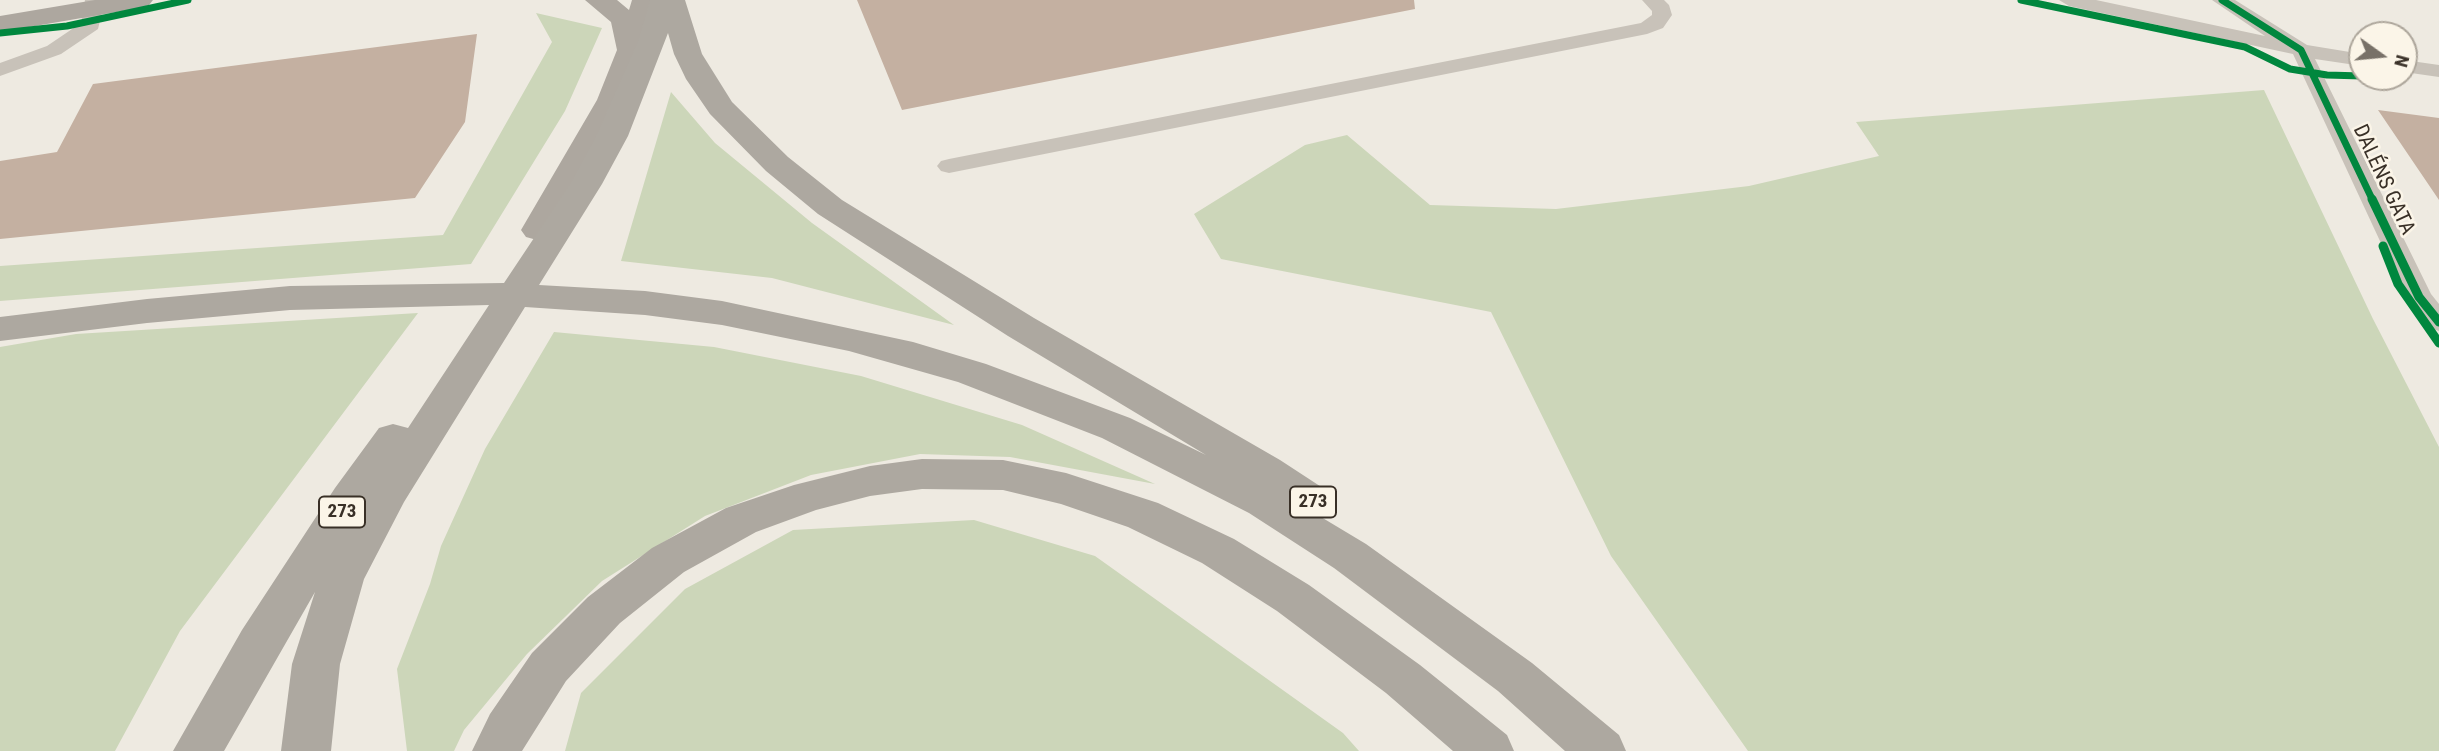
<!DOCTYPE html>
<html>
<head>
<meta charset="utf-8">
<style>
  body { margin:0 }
  #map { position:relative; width:2439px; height:751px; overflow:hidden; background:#eeeae1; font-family:"Roboto Condensed",sans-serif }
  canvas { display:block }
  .north { position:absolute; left:2348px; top:21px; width:70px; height:70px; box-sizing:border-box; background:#fbf5e8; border:2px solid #ada69b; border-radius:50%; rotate:105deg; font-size:19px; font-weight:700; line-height:28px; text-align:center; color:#393027 }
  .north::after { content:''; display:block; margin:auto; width:24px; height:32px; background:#787168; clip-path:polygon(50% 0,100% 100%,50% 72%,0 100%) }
</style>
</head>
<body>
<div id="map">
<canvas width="2439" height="751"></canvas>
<div class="north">N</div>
</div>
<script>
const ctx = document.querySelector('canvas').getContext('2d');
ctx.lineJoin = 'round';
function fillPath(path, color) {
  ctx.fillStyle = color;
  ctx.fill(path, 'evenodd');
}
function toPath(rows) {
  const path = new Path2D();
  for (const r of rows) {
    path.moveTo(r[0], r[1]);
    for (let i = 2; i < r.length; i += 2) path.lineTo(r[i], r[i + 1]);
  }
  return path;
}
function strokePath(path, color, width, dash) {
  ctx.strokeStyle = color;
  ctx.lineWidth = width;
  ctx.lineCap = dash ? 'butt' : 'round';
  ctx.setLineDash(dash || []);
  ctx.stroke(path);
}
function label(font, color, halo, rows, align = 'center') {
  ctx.font = font + ' "Roboto Condensed",sans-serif';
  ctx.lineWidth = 5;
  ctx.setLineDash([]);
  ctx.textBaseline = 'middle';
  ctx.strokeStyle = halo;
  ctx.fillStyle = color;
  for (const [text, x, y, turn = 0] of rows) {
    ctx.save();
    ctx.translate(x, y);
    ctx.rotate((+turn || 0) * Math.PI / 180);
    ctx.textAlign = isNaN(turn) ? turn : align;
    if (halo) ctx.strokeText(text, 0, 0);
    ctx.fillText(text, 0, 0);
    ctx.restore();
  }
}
fillPath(toPath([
  [536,13,602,28,565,111,471,264,0,301,0,266,443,235,552,42],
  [2264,90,2373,319,2439,447,2439,751,1748,751,1611,556,1491,312,1221,259,1194,214,1305,145,1347,135,1430,205,1556,209,1749,186,1879,156,1856,122],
  [671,92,715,143,812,223,954,325,772,278,621,261],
  [418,313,180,631,115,751,0,751,0,347,76,334],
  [554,332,714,347,861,376,1022,425,1155,484,1010,457,920,454,811,475,705,516,602,581,527,654,464,730,454,751,407,751,397,669,430,584,441,546,485,449],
  [974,520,1095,556,1343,733,1359,751,565,751,581,693,685,589,793,530]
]), '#ccd6b9');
fillPath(toPath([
  [857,0,1414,0,1415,9,902,110],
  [477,34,465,122,415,198,0,239,0,161,57,152,93,84],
  [2378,110,2439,118,2439,200]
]), '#c4b0a1');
fillPath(toPath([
  [85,0,105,0,98,29,61,54,0,76,0,63,47,46,81,23,85,0],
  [1642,0,1664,0,1669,5,1672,15,1663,28,1647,34,949,173,941,171,937,166,941,161,949,159,1641,23,1652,15,1652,11,1642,0],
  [2059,0,2096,0,2265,36,2212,0,2235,0,2307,45,2362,54,2362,66,2315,59,2431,294,2439,304,2439,331,2430,328,2406,297,2293,54,2069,6,2059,0],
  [2404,60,2439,65,2439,77,2404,72,2404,60]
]), '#c8c2b9');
fillPath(toPath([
  [95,0,153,0,149,5,140,8,0,32,0,16,95,0],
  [585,0,617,0,629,10,632,0,658,0,645,50,625,100,553,230,548,237,537,240,526,237,521,230,597,100,617,50,611,22,585,0]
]), '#ada79f');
fillPath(toPath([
  [650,0,685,0,702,54,732,102,788,157,842,200,1034,318,1280,460,1329,492,1335,503,1329,514,1321,517,1366,544,1532,663,1619,735,1626,751,1565,751,1498,691,1334,568,1249,513,1102,438,958,382,849,351,722,325,645,315,525,307,404,502,364,579,340,664,331,751,281,751,292,664,315,592,224,751,173,751,242,630,335,488,379,428,393,424,408,428,489,305,290,310,147,323,0,341,0,317,147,299,290,286,504,283,570,184,596,136,638,41,650,0],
  [668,33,674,54,686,79,710,114,766,171,818,214,1008,336,1206,455,1130,418,986,364,913,342,722,301,645,291,539,285,602,184,628,136,668,33],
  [922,459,1003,460,1066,473,1158,503,1234,539,1309,585,1420,665,1507,735,1514,751,1453,751,1386,693,1277,611,1202,563,1128,527,1061,504,1003,490,922,489,870,496,816,510,756,532,684,572,620,623,566,681,522,751,472,751,490,714,532,653,588,597,652,548,726,508,794,485,870,466,922,459]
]), '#ada8a0');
strokePath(toPath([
  [2021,0,2245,47,2290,69,2327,75,2362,76],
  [2222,0,2301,50,2373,201],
  [0,33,67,26,188,0]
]), '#00873e', 7);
strokePath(toPath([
  [2372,199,2419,297,2439,322],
  [2383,246,2398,284,2439,343]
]), '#00873e', 9);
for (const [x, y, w] of [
  [1313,502,46],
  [342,512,46]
]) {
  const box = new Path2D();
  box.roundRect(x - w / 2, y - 15.5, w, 31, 5);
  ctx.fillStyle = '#fbf5e8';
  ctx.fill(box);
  strokePath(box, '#393027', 2);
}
label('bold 19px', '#393027', null, [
  ["273",1313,502],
  ["273",342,512]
]);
label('21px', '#393027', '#fbf5e8', [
  ["DALÉNS GATA",2383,180,65]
]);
</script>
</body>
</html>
